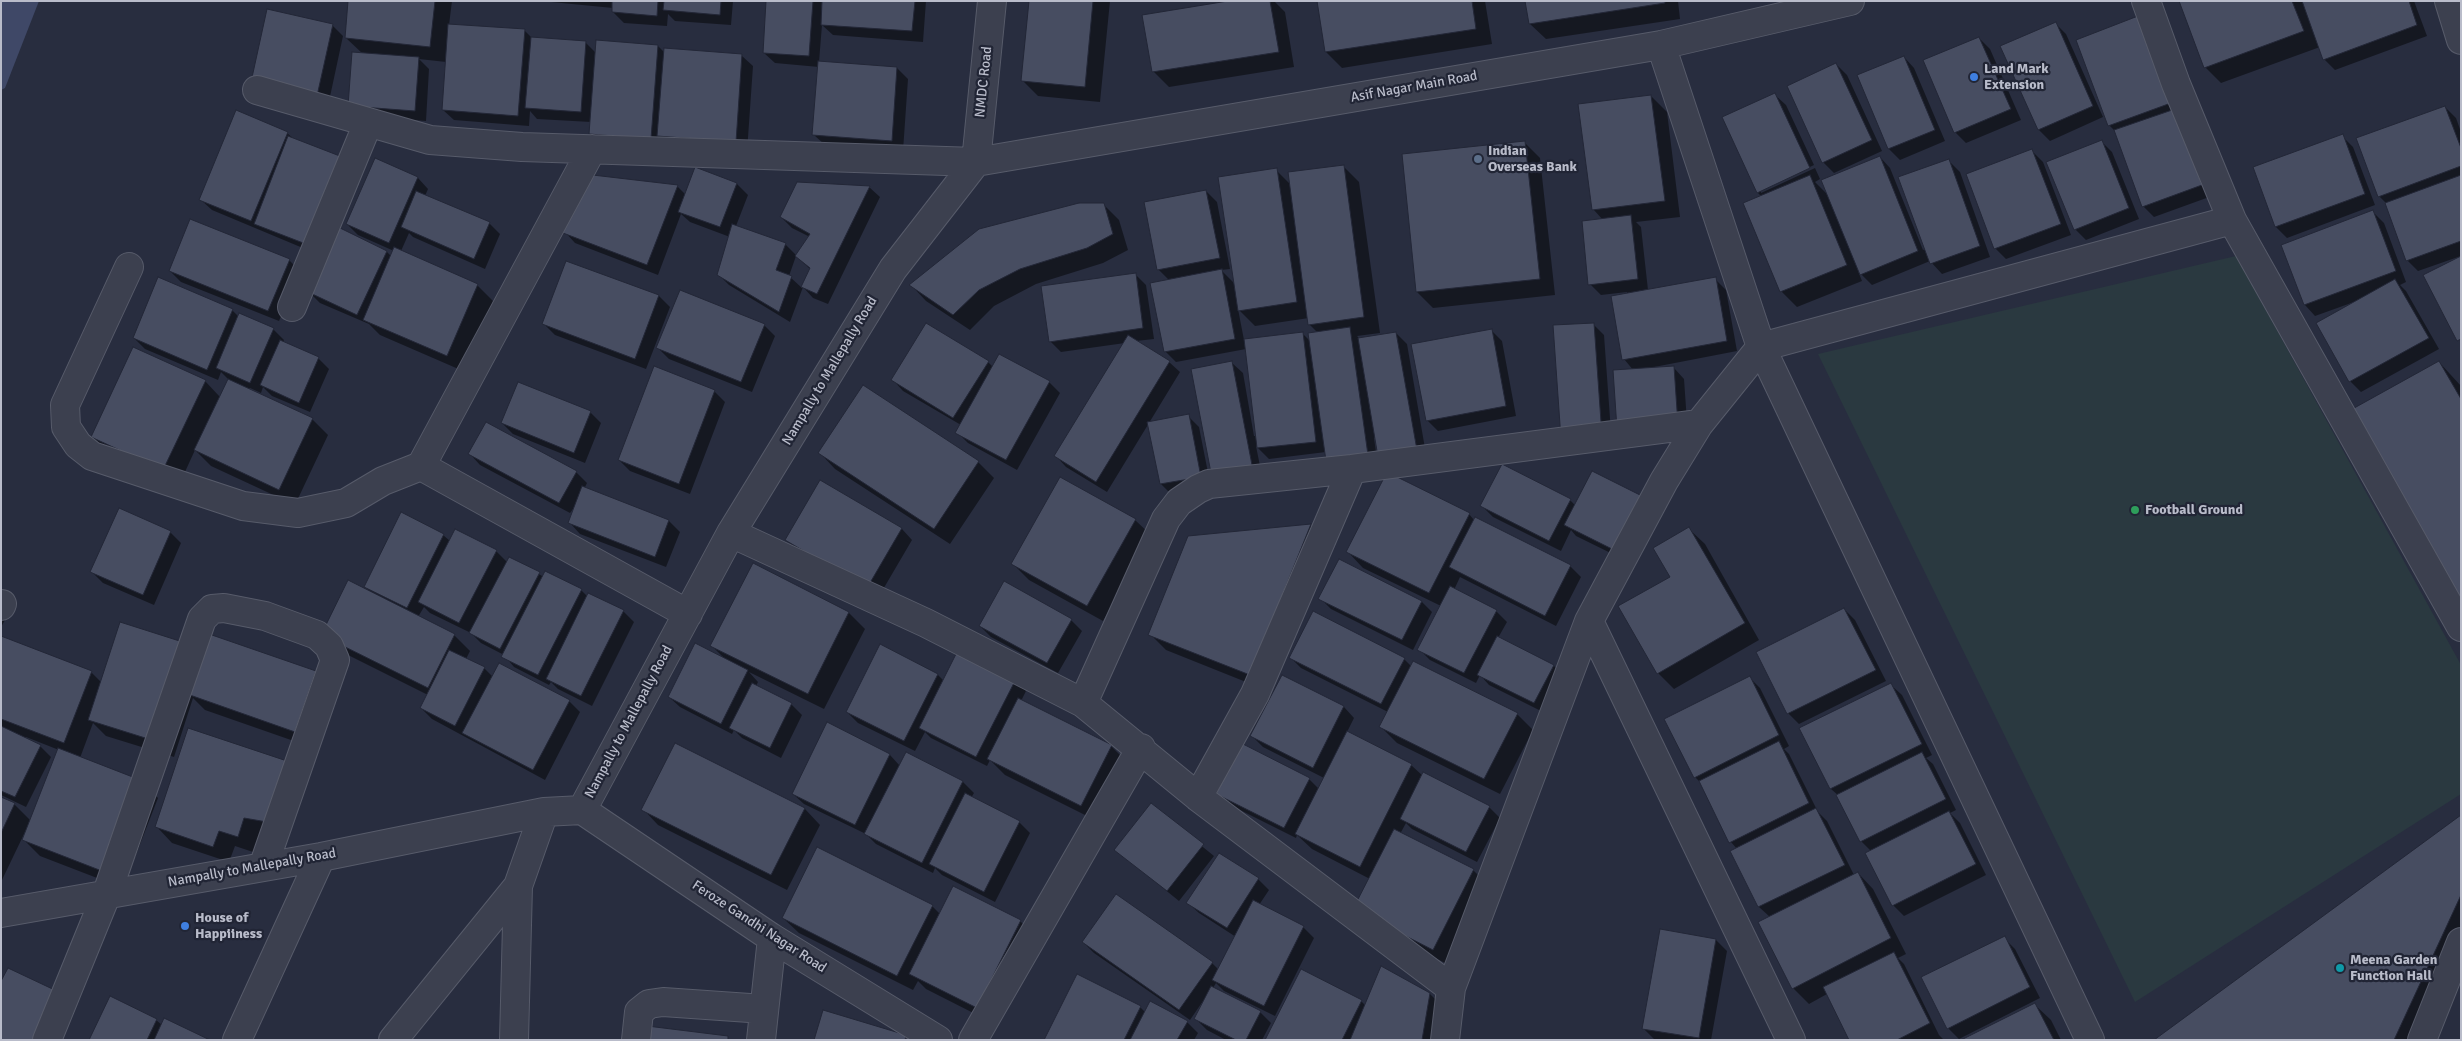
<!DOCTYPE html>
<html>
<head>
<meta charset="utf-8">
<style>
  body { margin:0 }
  #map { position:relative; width:2462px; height:1041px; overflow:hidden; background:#282d3f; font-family:Signika,sans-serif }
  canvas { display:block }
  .frame { position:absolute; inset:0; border:2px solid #b9bcca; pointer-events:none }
</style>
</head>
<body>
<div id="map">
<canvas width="2462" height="1041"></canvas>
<div class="frame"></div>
</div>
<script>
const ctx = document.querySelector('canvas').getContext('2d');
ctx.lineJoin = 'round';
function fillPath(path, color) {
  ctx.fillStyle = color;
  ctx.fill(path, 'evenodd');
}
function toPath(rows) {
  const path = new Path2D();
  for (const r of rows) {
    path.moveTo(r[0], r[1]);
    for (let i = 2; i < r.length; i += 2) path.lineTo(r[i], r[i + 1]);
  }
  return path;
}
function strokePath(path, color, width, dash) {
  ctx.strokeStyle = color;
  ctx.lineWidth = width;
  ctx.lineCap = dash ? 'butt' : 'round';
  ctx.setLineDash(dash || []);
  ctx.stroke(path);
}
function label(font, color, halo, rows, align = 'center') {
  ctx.font = font + ' Signika,sans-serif';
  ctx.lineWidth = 4.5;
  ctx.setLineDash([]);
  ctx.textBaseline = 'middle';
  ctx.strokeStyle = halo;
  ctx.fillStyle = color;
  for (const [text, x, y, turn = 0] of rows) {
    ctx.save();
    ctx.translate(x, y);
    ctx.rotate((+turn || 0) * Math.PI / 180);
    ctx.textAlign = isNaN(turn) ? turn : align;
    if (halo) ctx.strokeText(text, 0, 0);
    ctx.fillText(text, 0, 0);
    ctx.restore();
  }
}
fillPath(toPath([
  [2236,256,2461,665,2461,794,2135,1002,1818,354]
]), '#2a3940');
fillPath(toPath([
  [1,1,39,1,5,88,1,90]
]), '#3f4867');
fillPath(toPath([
  [350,1,452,1,449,25,525,31,533,39,585,42,596,53,658,46,665,53,665,50,742,56,753,66,747,152,601,145,590,134,591,122,537,119,530,111,529,126,454,120,443,110,446,62,419,59,429,69,426,121,360,116,363,54,346,38],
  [541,1,733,1,731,25,675,21,668,14,667,26,624,23,613,12,613,8],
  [768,1,926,1,923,42,833,35,822,25,819,62,897,68,908,79,903,151,825,145,814,135,819,67,775,63,764,53],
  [1030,1,1110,1,1100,102,1038,96,1022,80],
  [1236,1,1274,1,1285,12,1294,67,1169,87,1153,71],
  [1318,1,1485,1,1492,44,1342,68,1326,52],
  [1526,1,1678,1,1680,19,1546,39,1530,24],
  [2181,1,2414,1,2427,36,2335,70,2324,59,2320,47,2221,83,2205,67],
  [2138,18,2212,196,2154,217,2143,206,2116,132,2109,125],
  [2055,23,2066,34,2103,117,2050,141,2039,130,2002,46],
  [332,25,343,36,328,106,263,92],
  [1979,38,1990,49,2021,120,1966,143,1955,132],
  [1904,57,1914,68,1945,141,1900,160,1889,149,1859,76],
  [1836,64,1847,75,1882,151,1834,173,1823,162],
  [1775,95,1786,105,1814,165,1761,190,1761,193,1815,168,1820,179,1815,182,1828,195,1880,157,1890,168,1923,250,1925,249,1949,161,1960,172,1990,257,1942,274,1930,261,1872,285,1858,271,1862,281,1797,307,1782,292,1744,203,1761,196,1758,193],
  [1651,96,1667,112,1680,217,1636,222,1641,227,1648,290,1715,279,1726,290,1737,351,1649,368,1649,369,1674,368,1684,379,1688,436,1624,359,1627,292,1601,295,1590,284,1603,220,1593,209],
  [2445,107,2456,118,2461,132,2461,256,2418,271,2407,260,2386,203,2379,196],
  [287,133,295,140,322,256,212,210,201,200],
  [2342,136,2353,147,2375,205,2287,238,2276,227,2255,168],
  [2101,141,2112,152,2139,219,2086,240,2075,229],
  [1524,142,1540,158,1555,295,1433,308,1417,292],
  [2032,151,2043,162,2071,235,2006,259,1995,248],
  [376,160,418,178,428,189,425,196,489,223,500,234,485,269,413,237,409,233,401,251,477,285,493,301,463,371,380,335,369,324,320,303,309,292,338,229,387,252,392,257,394,251,358,235,347,224],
  [1343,166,1359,182,1380,333,1357,336,1360,339,1396,333,1407,344,1427,460,1376,438,1374,438,1378,466,1326,452,1269,459,1256,446,1262,476,1223,484,1232,363,1243,373,1254,436,1257,436,1246,349,1176,362,1165,351,1170,281,1158,269,1206,191,1217,202,1230,269,1221,270,1235,284,1276,170,1290,184],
  [1238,309,1255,326,1309,318,1310,325,1318,333,1310,341,1302,333,1244,340],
  [695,169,737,184,748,195,736,226,785,244,797,256,810,237,792,228,781,217,869,187,880,197,828,304,813,298,803,287,790,322,729,285,718,274,730,237,690,222,681,214,658,275,575,243,565,232,677,186,686,195],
  [796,256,811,270,802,288,789,276],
  [1103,204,1119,220,1128,250,1103,263,1036,284,994,306,970,330,926,301,911,285],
  [2373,212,2384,223,2406,282,2400,285,2406,291,2439,349,2361,392,2350,381,2354,302,2315,316,2305,305,2283,245],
  [289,260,300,271,279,321,181,282,170,271],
  [567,262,659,296,670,307,646,369,555,335,544,324],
  [1135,274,1146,285,1154,339,1136,341,1169,362,1180,372,1149,423,1188,416,1199,427,1211,488,1172,495,1161,484,1149,423,1107,492,1066,467,1056,456,1125,343,1061,352,1050,341],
  [232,310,239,317,273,329,284,340,283,342,318,358,329,369,310,412,272,396,263,387,261,393,250,388,249,390,312,419,328,435,295,505,211,466,195,450,179,485,108,452,92,436,205,381,220,397,229,380,221,372,218,380,145,349,134,338],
  [1593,324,1604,335,1612,446,1573,449],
  [764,325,775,336,752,392,669,359,658,348],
  [1491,330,1502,341,1516,416,1438,431,1427,420],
  [988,362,993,367,1049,382,1060,393,1017,470,968,443,957,432,961,425,903,391,893,380],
  [2439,362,2461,386,2461,606],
  [714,391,725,402,690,494,630,471,619,460],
  [590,412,601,423,585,463,513,434,502,423],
  [820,453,978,462,994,478,950,544,835,469],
  [470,454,576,472,587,483,584,489,669,521,680,532,666,567,580,534,570,523,576,505,570,513,480,465],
  [820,482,902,529,912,540,878,598,797,550,786,539],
  [1570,500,1631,563,1576,536,1571,530,1561,551,1493,517,1482,506],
  [1469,514,1474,520,1570,566,1581,577,1556,626,1460,577,1454,590,1496,611,1507,622,1498,638,1554,666,1565,677,1545,713,1489,685,1480,675,1476,683,1430,660,1419,649,1441,606,1363,568,1348,552],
  [1135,520,1151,535,1103,621,1029,580,1013,564],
  [1310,525,1326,541,1266,690,1166,650,1150,634],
  [1689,529,1705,544,1759,640,1674,689,1658,673,1671,577],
  [170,532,181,543,154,605,103,583,92,572],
  [443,535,450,541,496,551,507,562,509,558,544,577,581,590,588,597,623,611,634,622,592,706,558,689,551,682,549,685,514,667,504,655,481,643,471,633,430,613,424,607,418,617,454,635,470,651,466,659,484,668,493,677,569,701,580,712,545,780,432,719,421,708,428,695,338,650,371,593,365,586],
  [753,565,849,613,865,629,824,709,749,672,758,682,756,686,791,704,802,715,781,758,742,738,734,730,732,734,680,707,669,697,726,660,712,646],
  [1,597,12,608,1,627],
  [1320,598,1422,602,1432,612,1413,650,1331,609],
  [1844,609,1855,620,1886,681,1799,724,1788,713],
  [1071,620,1082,631,1058,673,991,637,980,626],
  [209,636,316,672,331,688,311,747,205,710,193,698,174,757,106,736,93,723,80,758,142,782,158,798,123,888,40,856,24,840,27,833,25,832,1,882,1,798,13,803,31,821,59,750,26,737,26,739,40,746,51,757,26,807,1,795,1,637,91,672,102,683],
  [1290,657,1404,659,1412,667,1517,714,1533,730,1500,794,1397,743,1381,727,1388,712,1301,668],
  [938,675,944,681,1015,680,1026,691,1021,701,1111,746,1127,762,1097,821,1005,775,990,760,987,766,931,738,925,732,915,751,858,723,847,712],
  [1282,676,1344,707,1354,718,1347,732,1411,765,1423,776,1489,807,1500,818,1477,862,1412,829,1406,823,1400,834,1473,870,1489,886,1449,965,1370,925,1370,879,1312,849,1297,835,1296,838,1228,804,1217,794,1309,779,1319,789,1324,778,1263,747,1252,736],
  [1749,677,1760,688,1789,746,1784,749,1789,754,1818,812,1827,821,1854,875,1858,873,1873,889,1906,954,1898,958,1904,964,1939,1035,1944,1040,1850,1040,1827,994,1809,1004,1793,988,1770,917,1759,907,1732,852,1737,849,1731,842,1700,782,1695,777],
  [1891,685,1902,695,1932,755,1926,758,1933,764,1956,810,1950,813,1960,823,1986,875,1904,916,1893,905,1871,851,1861,841,1839,796,1831,789,1801,729],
  [828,724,890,755,900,766,907,754,963,782,974,793,971,798,1019,822,1030,833,995,902,942,875,935,868,933,873,876,844,866,834,804,804,793,794],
  [189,729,283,837,260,833,253,852,235,846,229,862,172,843,157,827],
  [676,744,805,809,820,825,787,890,658,825,643,809],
  [1151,805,1214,856,1179,901,1116,850],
  [2461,817,2461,958,2423,1040,2156,1040],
  [1258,879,1269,890,1259,905,1303,927,1314,938,1275,1016,1224,991,1216,983,1213,988,1260,1012,1271,1023,1262,1040,1226,1040,1207,1030,1196,1019,1203,1001,1190,1020,1094,953,1083,942,1212,963,1219,970,1236,937,1199,913,1188,903],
  [932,906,940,914,1020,921,1036,937,993,1023,926,989,918,981,913,990,799,933,783,918],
  [2004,938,2015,949,2040,998,1959,1039,1948,1028],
  [1716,940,1727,951,1711,1040,1654,1039,1643,1028],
  [1430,994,1441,1005,1434,1040,1266,1040,1361,1001,1366,1006],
  [2035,1005,2051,1020,2061,1040,1964,1040],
  [1140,1007,1146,1013,1187,1022,1198,1033,1194,1040,1045,1040],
  [156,1020,162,1025,207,1040,91,1040]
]), '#0007');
const building = toPath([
  [348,1,435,1,430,47,345,38,348,1],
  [612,1,658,1,657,16,612,12,612,1],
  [664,1,721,1,720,15,663,10,664,1],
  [766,1,813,1,809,56,763,53,766,1],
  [822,1,915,1,912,31,821,25,822,1],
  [1029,1,1093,1,1085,87,1021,81,1029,1],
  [1228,1,1270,1,1279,52,1152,72,1142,15,1228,1],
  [1317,1,1472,1,1476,29,1325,52,1317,1],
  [1525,1,1665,1,1665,3,1529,24,1525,1],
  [2179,1,2292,1,2304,31,2204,68,2179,1],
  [2302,1,2409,1,2417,25,2323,60,2302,1],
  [267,9,333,24,317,96,251,82,267,9],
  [2138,16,2171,103,2108,126,2076,40,2138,16],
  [2056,22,2093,106,2038,130,2000,46,2056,22],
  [448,24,525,29,518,116,442,110,448,24],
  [531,37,586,41,581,112,525,108,531,37],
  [1979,37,2011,109,1954,133,1923,60,1979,37],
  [596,40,658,45,651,139,589,134,596,40],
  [664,48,742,54,736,142,657,136,664,48],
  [352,52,419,57,415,111,348,106,352,52],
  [1904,56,1935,130,1888,149,1857,75,1904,56],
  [818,61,897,67,892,141,812,135,818,61],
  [1836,63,1872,140,1822,163,1787,86,1836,63],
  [1775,93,1810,168,1757,193,1722,117,1775,93],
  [1651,95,1665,201,1592,210,1578,104,1651,95],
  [2445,106,2461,148,2461,166,2378,197,2356,138,2445,106],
  [2175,109,2202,185,2142,207,2114,130,2175,109],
  [236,110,288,132,251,221,199,200,236,110],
  [2343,134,2365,194,2275,227,2253,167,2343,134],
  [288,136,345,158,311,246,254,224,288,136],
  [2102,140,2129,208,2074,230,2046,162,2102,140],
  [1525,141,1540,279,1416,292,1402,154,1525,141],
  [2032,149,2061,224,1994,249,1966,174,2032,149],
  [1880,156,1918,251,1860,275,1821,180,1880,156],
  [375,158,418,177,389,243,346,224,375,158],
  [1949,159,1980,246,1930,264,1898,177,1949,159],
  [1344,165,1364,317,1308,325,1288,172,1344,165],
  [695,167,737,183,720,227,678,212,695,167],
  [1277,168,1297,302,1238,311,1218,177,1277,168],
  [584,174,678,185,647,265,563,233,584,174],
  [1810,175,1847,265,1780,292,1743,203,1810,175],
  [2461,175,2461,241,2406,261,2385,203,2461,175],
  [797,182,870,186,817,294,801,287,810,268,795,256,810,234,780,217,797,182],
  [1206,190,1220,258,1157,270,1144,202,1206,190],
  [416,191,490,222,474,259,401,227,416,191],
  [1079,203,1104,203,1113,234,1087,248,1020,269,979,290,953,315,909,285,979,229,1079,203],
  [2373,210,2396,271,2304,305,2281,245,2373,210],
  [1631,215,1638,279,1588,285,1582,221,1631,215],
  [190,219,290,259,268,311,169,271,190,219],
  [732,224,786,243,776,270,792,276,779,312,717,275,732,224],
  [338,227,387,251,357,315,308,292,338,227],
  [394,247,478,284,447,356,363,320,394,247],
  [2461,256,2461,339,2457,341,2423,275,2461,256],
  [566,261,659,295,635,359,542,324,566,261],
  [1222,269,1235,339,1164,352,1150,283,1222,269],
  [1136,273,1143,328,1049,342,1041,286,1136,273],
  [158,277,233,309,207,370,133,338,158,277],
  [1716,277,1727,341,1622,360,1611,296,1716,277],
  [2395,279,2429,338,2349,382,2316,323,2395,279],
  [680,290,765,324,741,382,656,348,680,290],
  [239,313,274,328,250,383,216,368,239,313],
  [926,323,989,361,953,418,891,380,926,323],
  [1594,323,1602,436,1561,439,1553,325,1594,323],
  [1350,327,1368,455,1326,461,1308,333,1350,327],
  [1492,329,1506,406,1426,421,1411,344,1492,329],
  [1303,332,1316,442,1257,448,1244,339,1303,332],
  [1396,332,1417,450,1378,457,1358,338,1396,332],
  [1128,335,1170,361,1096,482,1054,456,1128,335],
  [280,340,319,357,299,403,260,385,280,340],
  [133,347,206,380,163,470,91,437,133,347],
  [999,354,1050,381,1006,460,955,433,999,354],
  [1232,361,1252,465,1211,473,1191,369,1232,361],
  [2439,361,2461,399,2461,602,2347,412,2439,361],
  [654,366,715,390,679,484,618,460,654,366],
  [1674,366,1678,425,1617,429,1613,370,1674,366],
  [228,379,313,418,279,490,194,450,228,379],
  [518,382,591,411,574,453,501,423,518,382],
  [863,385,979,461,934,529,818,453,863,385],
  [1189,414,1201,477,1160,484,1147,422,1189,414],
  [486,422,577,471,559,503,468,454,486,422],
  [1502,464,1571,499,1549,541,1480,506,1502,464],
  [1592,471,1648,499,1620,553,1564,525,1592,471],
  [1387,472,1470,513,1429,593,1346,552,1387,472],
  [1060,477,1136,519,1087,606,1011,564,1060,477],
  [820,480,902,528,867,588,785,540,820,480],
  [582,486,669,520,655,557,568,523,582,486],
  [119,508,171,531,143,595,90,572,119,508],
  [401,512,444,534,407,608,364,587,401,512],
  [1475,517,1571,565,1545,616,1449,567,1475,517],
  [1311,524,1250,675,1148,635,1188,536,1311,524],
  [1689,527,1745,623,1657,674,1618,606,1670,577,1653,548,1689,527],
  [455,529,497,550,459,623,418,602,455,529],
  [509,557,540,572,500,649,469,633,509,557],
  [1339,559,1422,601,1402,640,1318,599,1339,559],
  [753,563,849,612,808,694,710,646,753,563],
  [545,571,582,589,538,675,501,657,545,571],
  [348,580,455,634,428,688,321,635,348,580],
  [1004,581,1072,619,1047,663,979,626,1004,581],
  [1450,586,1497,610,1464,673,1417,650,1450,586],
  [588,593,624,610,581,696,546,679,588,593],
  [1844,608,1876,670,1787,714,1756,652,1844,608],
  [1313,611,1405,658,1381,704,1289,658,1313,611],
  [120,622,189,644,158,742,88,720,120,622],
  [209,634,316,671,295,732,187,694,209,634],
  [1,636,92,671,64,743,1,719,1,636],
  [1497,636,1554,665,1534,703,1477,675,1497,636],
  [695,643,748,670,721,724,668,697,695,643],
  [880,644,938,674,904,741,846,712,880,644],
  [449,650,485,667,455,726,420,708,449,650],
  [958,650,1016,679,976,757,919,728,958,650],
  [1413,661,1518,713,1484,779,1379,727,1413,661],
  [499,663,570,700,533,770,462,733,499,663],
  [1282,675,1344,706,1313,768,1250,736,1282,675],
  [1750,676,1779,735,1694,778,1664,719,1750,676],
  [752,683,792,703,770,748,729,728,752,683],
  [1891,683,1922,744,1830,789,1799,728,1891,683],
  [1018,698,1112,745,1081,806,987,759,1018,698],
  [827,722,890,754,855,825,792,794,827,722],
  [1,726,41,745,15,797,1,791,1,726],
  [188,728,287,761,267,822,244,818,238,837,219,831,213,847,155,827,188,728],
  [1347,731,1412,764,1360,867,1295,834,1347,731],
  [1779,741,1809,803,1729,843,1699,781,1779,741],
  [675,743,805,808,771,875,641,810,675,743],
  [1241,743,1310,778,1284,828,1216,794,1241,743],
  [58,748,143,781,107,873,22,840,58,748],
  [906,752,963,781,922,863,864,834,906,752],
  [1922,752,1946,799,1860,842,1836,795,1922,752],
  [1423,772,1490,806,1466,852,1400,819,1423,772],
  [965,793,1020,821,984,892,929,864,965,793],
  [1,797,15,803,1,833,1,797],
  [1151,803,1204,844,1167,891,1114,850,1151,803],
  [1816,808,1845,865,1758,907,1730,851,1816,808],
  [1949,811,1976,864,1892,906,1865,853,1949,811],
  [2461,815,2461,895,2394,1040,2154,1040,2461,815],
  [1394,829,1474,869,1433,950,1353,909,1394,829],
  [817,847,933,905,897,976,782,918,817,847],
  [1219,853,1259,878,1227,928,1186,903,1219,853],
  [1858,872,1891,938,1792,989,1758,922,1858,872],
  [953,886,1021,920,977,1008,909,974,953,886],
  [1116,894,1213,962,1179,1010,1082,942,1116,894],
  [1253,900,1304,926,1264,1006,1212,980,1253,900],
  [1660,929,1716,939,1699,1038,1642,1029,1660,929],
  [2005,936,2030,987,1947,1029,1921,977,2005,936],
  [1894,952,1930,1023,1897,1040,1849,1040,1823,987,1894,952],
  [1381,966,1430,993,1422,1040,1350,1040,1381,966],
  [8,968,61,993,38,1040,1,1040,1,981,8,968],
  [1301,969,1362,1000,1342,1040,1265,1040,1301,969],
  [1077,974,1141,1006,1124,1040,1044,1040,1077,974],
  [1211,986,1261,1011,1246,1040,1236,1040,1194,1019,1211,986],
  [110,996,157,1019,147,1040,89,1040,110,996],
  [1150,1001,1188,1021,1177,1040,1130,1040,1150,1001],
  [2035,1003,2054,1040,1961,1040,2035,1003],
  [823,1010,906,1035,905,1040,814,1040,823,1010],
  [164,1018,210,1040,154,1040,164,1018],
  [647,1026,728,1036,728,1040,646,1040,647,1026]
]);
fillPath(building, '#474d61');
strokePath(building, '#232737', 1);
const minor = toPath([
  [2146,1,2176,84,2232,220,2461,627],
  [2449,1,2461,40],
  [1661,45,1761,347,2090,1040],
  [257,90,430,140,522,147,976,162,1661,45,1850,1],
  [976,162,992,1],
  [129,267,65,405,66,427,78,445,92,456,243,506,298,513,346,503,383,481,421,466,688,614],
  [292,307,368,123],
  [421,466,592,149],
  [731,533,926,623,1083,703,1198,797,1451,988],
  [1,606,2,604],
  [1589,621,1791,1040],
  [1083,703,1166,519,1179,502,1198,489,1209,484,1352,469,1699,424],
  [1198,797,1255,694,1352,469],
  [582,810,772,938,938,1040],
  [1,913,321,857,544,812,582,810,731,533,893,269,976,162],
  [47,1040,107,893,202,619,212,609,224,608,265,616,317,635,329,646,335,660,263,867],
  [237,1040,321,857],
  [393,1040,518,886,544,812],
  [514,1040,518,886],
  [636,1040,639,1012,649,1004,663,1002,764,1009],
  [761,1040,772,938],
  [973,1040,1141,748],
  [1445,1040,1451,988,1589,621,1664,481,1699,424,1761,347,2232,220],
  [2422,1040,2461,942]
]);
strokePath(minor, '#575b6a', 30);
strokePath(minor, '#3c404f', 28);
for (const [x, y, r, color] of [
  [1974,77,5,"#3f7fe0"],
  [1478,159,5,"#5c6f8a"],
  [2135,510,5,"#2e9e5b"],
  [185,926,5,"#3f7fe0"],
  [2340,968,5,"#0f9aa8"]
]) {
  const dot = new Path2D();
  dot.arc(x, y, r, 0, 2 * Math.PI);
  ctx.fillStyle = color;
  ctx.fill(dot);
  strokePath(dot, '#212535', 2);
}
label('bold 14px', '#b9bcca', '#212535', [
  ["Land Mark",1984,69],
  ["Extension",1984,85],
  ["Indian",1488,151],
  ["Overseas Bank",1488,167],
  ["Football Ground",2145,510],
  ["House of",195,918],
  ["Happiiness",195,934],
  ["Meena Garden",2350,960],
  ["Function Hall",2350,976]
], 'left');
label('14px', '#b9bcca', '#212535', [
  ["NMDC Road",984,82,-84],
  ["Asif Nagar Main Road",1414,87,-10],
  ["Nampally to Mallepally Road",830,371,-59],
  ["Nampally to Mallepally Road",629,722,-62],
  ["Nampally to Mallepally Road",252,868,-10],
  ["Feroze Gandhi Nagar Road",759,927,33]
]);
</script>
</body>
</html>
